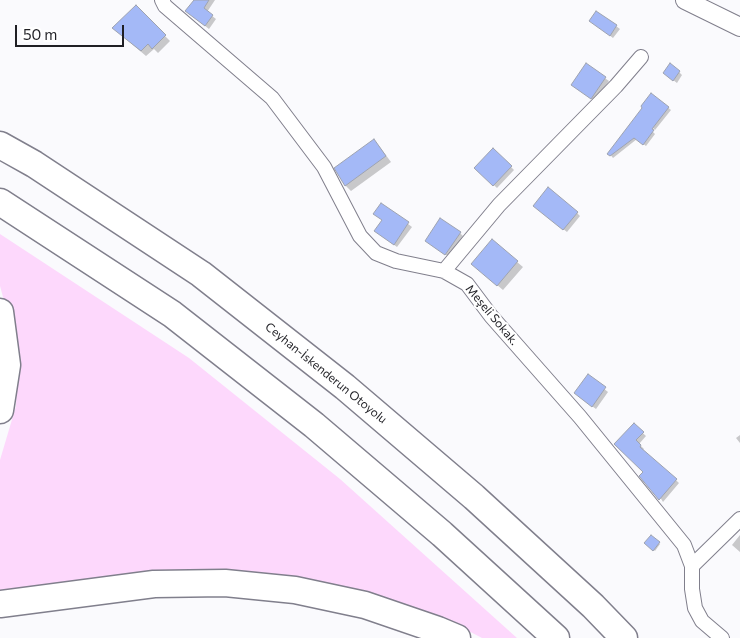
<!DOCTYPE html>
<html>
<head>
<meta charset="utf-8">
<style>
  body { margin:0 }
  #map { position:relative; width:740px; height:638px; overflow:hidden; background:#fafafd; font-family:Commissioner,sans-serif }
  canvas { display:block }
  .scale { position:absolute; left:15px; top:25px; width:109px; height:22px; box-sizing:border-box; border:2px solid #1f1f24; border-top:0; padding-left:6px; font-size:15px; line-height:18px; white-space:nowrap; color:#1f1f24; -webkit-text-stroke:4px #fff; paint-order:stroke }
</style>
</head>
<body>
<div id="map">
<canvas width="740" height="638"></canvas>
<div class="scale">50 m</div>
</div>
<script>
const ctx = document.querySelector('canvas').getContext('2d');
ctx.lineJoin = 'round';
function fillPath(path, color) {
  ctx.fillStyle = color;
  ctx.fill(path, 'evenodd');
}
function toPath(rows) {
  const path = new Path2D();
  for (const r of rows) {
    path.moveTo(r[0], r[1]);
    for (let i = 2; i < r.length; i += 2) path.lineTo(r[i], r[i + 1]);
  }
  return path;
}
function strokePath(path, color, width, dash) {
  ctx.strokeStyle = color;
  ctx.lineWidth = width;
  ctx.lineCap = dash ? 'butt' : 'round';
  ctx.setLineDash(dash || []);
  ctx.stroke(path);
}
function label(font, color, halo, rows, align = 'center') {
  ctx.font = font + ' Commissioner,sans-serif';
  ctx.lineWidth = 4;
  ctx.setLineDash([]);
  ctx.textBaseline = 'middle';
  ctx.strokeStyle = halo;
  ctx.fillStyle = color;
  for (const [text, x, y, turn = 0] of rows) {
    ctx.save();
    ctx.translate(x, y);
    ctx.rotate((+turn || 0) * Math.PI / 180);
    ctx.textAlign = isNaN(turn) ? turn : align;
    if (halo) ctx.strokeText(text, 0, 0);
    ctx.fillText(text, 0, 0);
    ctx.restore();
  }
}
fillPath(toPath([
  [0,234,189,358,340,479,517,638,482,638,461,627,353,591,0,591,0,460,16,406,18,352,0,286]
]), '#fdd8fc');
fillPath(toPath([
  [195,0,215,0,207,12,216,19,209,29,190,14],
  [136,7,170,41,158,53,154,49,146,56,119,33],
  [597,12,620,29,613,38,591,21],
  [586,65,609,81,595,101,576,88],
  [679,72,682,75,677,83,668,76],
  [651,94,671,110,655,130,650,125,648,127,655,134,646,146,637,139,613,158,609,153,644,108],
  [379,146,391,162,351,191,346,186,336,168],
  [493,149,514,170,497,188,476,168],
  [382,204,412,227,397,247,379,234,383,221],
  [538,209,577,213,580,216,567,232],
  [460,233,463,236,449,257,430,244],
  [492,241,523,267,503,290,478,269],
  [588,376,608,392,596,409,579,397],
  [634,425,646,436,639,444,644,449,643,450,679,483,663,502,645,472,615,444],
  [740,435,740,443,736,438],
  [740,535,740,552,732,545],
  [651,537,660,544,655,551,646,543]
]), '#0003');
const building = toPath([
  [194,0,209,0,204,8,213,15,205,26,185,11,194,0],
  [136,5,166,35,152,49,148,44,141,51,112,28,136,5],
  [596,11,617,25,610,36,589,21,596,11],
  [586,63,606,77,591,99,571,85,586,63],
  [670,63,680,71,673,81,663,73,670,63],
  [651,93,669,107,652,129,654,130,643,145,634,138,610,156,607,154,642,108,641,106,651,93],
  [374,139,386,156,345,186,334,168,374,139],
  [493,148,512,166,493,186,474,168,493,148],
  [548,187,578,212,563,230,533,206,548,187],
  [381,203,409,222,394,245,374,231,382,220,373,214,381,203],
  [440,218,461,232,445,255,425,241,440,218],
  [492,239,518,261,497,286,471,264,492,239],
  [588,374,606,387,592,407,574,393,588,374],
  [634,423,644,432,636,440,641,445,640,447,677,479,659,500,639,476,643,472,614,444,634,423],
  [651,535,660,542,653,551,644,543,651,535]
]);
fillPath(building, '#a4b9f7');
strokePath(building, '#9ea3b0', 1);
const minor = toPath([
  [162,0,165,6,272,98,324,167,360,236,376,253,396,261,444,271,467,284,491,316,580,417,684,545,692,566,692,589,695,608,702,621,722,638],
  [444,271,499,205,616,86,641,57],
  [692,566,740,519]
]);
const tertiary = toPath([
  [685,0,740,27]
]);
const motorway = toPath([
  [0,145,34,164,201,274,345,387,474,497,593,606,624,638],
  [0,202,172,314,314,425,442,534,556,638],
  [0,312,7,365,0,410],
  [0,604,154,584,225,583,295,590,365,605,438,630,457,638]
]);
strokePath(minor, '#807f8c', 16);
strokePath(tertiary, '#807f8c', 20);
strokePath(motorway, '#807f8c', 29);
strokePath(minor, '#fff', 14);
strokePath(tertiary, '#fff', 18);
strokePath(motorway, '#fff', 26);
label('12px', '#1f1f24', '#fff', [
  ["Meşeli Sokak.",492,315,50],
  ["Ceyhan-İskenderun Otoyolu",326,373,39]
]);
</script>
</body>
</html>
